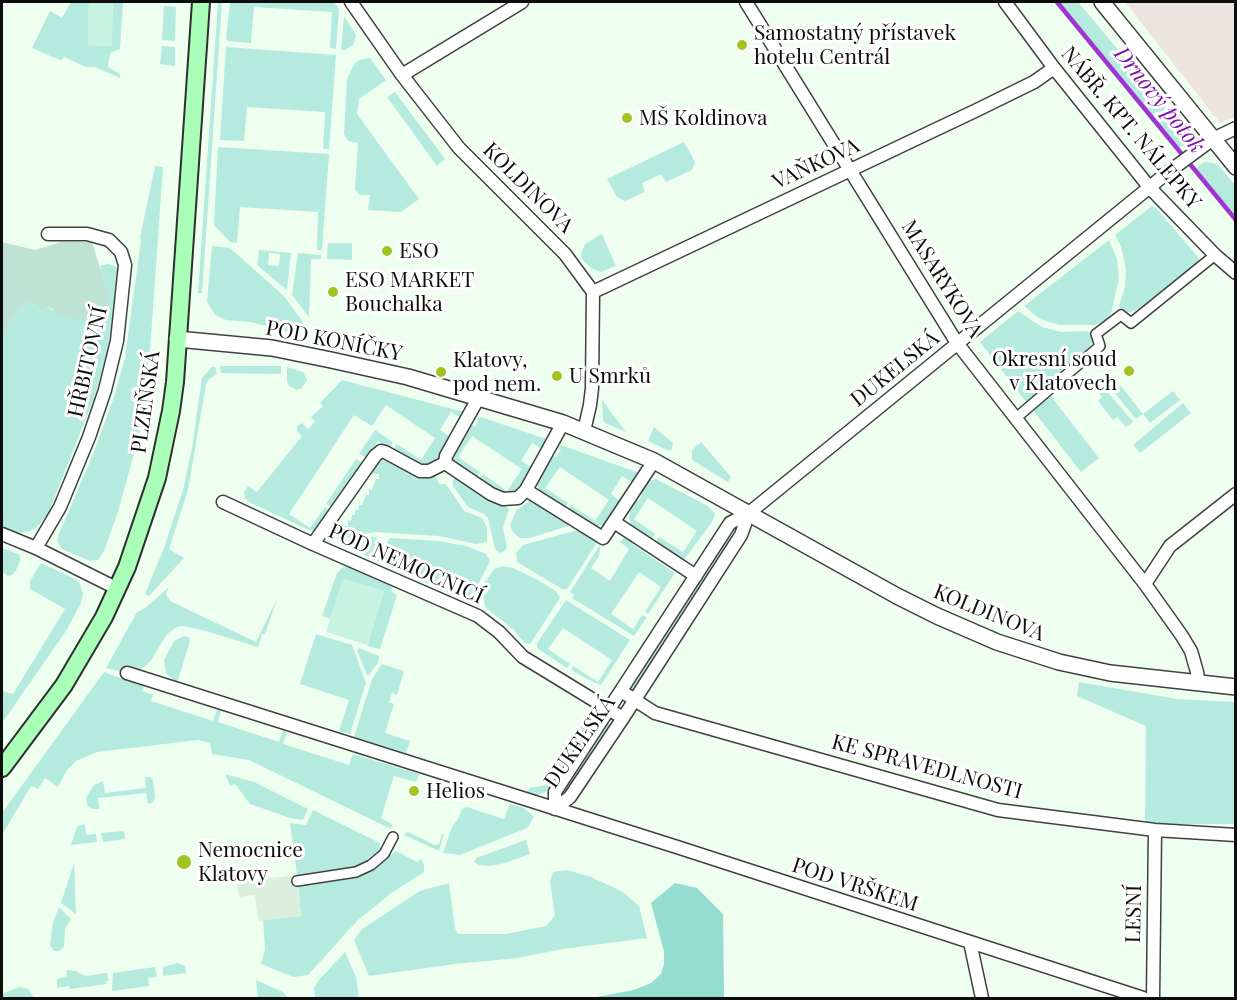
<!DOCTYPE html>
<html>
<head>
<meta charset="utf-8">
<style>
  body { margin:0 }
  #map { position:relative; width:1237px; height:1000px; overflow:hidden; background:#eeffef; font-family:"Playfair Display",serif }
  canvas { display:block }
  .frame { position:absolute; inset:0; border:3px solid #0d0d0d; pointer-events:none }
</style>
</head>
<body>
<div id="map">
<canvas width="1237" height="1000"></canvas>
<div class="frame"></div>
</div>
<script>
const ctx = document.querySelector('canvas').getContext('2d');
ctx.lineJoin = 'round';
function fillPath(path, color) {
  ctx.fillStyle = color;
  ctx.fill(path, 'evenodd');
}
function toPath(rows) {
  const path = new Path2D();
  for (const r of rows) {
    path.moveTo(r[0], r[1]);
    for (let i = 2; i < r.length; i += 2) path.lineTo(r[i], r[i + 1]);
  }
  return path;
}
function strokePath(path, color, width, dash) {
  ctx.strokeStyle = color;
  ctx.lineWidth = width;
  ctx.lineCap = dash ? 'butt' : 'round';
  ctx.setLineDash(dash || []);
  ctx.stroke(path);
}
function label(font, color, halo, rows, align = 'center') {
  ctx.font = font + ' "Playfair Display",serif';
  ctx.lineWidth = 6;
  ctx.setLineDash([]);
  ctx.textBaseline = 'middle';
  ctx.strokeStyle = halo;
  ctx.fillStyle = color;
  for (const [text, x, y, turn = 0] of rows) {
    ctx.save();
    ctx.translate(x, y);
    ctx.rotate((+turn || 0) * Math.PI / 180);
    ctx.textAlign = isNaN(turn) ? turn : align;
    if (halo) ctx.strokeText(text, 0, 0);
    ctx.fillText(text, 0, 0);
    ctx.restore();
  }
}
fillPath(toPath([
  [1125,2,1235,2,1235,117,1220,123]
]), '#ede3e1');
fillPath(toPath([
  [71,2,89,2,88,45,111,46,113,2,123,2,120,49,110,53,108,67,120,74,120,78,95,67,86,67,64,57,62,60,57,59,32,48,50,11,62,18],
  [218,2,222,2,202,293,198,293],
  [230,2,334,2,339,9,336,49,330,48,332,12,254,7,251,43,228,41,226,39],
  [1058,2,1078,2,1163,103,1183,121,1189,133,1185,144,1179,148],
  [164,6,176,7,175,41,162,40],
  [344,16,356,35,354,44,345,50,341,50],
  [162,46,175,47,175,66,160,64],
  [226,47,336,55,329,149,323,149,325,112,247,107,244,141,220,140],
  [370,58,386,80,359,99,357,114,419,199,401,212,368,210,370,195,360,195,355,190,358,143,348,141,344,134,347,80,351,70,356,62,362,59],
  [395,92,445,159,437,166,387,97],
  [684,142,695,162,692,170,666,182,661,174,642,183,645,192,625,201,617,197,607,179],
  [218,147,329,154,322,250,317,250,318,212,240,207,237,243,230,242,214,225],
  [1204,162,1214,163,1219,166,1235,185,1235,215,1195,169],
  [155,166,163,167,150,350,140,431,118,512,104,551,98,560,90,561,62,549,57,541,58,536,92,457,114,397,125,358,141,240,140,238],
  [1152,206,1156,208,1198,257,1199,262,1138,309,1132,312,1122,312,1119,305,1125,287,1126,269,1121,246,1115,235],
  [602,234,616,266,601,272,591,268,581,258,581,254,585,244],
  [1109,240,1117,259,1119,278,1111,314,1105,321,1094,325,1059,325,1040,319,1024,306],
  [328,243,352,243,352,260,327,259],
  [212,246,230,248,284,296,303,322,296,334,251,322,226,320,215,315,207,302],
  [259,250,291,253,287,290,257,265],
  [269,253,280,254,279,266,268,265],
  [298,253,321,255,321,259,311,259,309,317,292,295],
  [108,264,116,267,119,273,119,280,107,353,94,398,48,514,37,527,30,531,15,534,2,530,2,335,19,308,30,301,43,311,48,306,53,311,109,299,100,266],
  [1018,311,1042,327,1061,332,1086,331,1091,333,1093,340,1090,348,1026,402,980,342],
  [220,366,281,366,281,374,221,373],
  [212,367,215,367,217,374,209,379,206,384,188,490,169,549,184,558,149,596,145,594,164,548,183,490,192,448,202,378],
  [287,367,303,372,307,380,302,388,297,390,289,386,287,382],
  [342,380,468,413,461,418,451,412,440,430,449,436,448,443,442,456,430,465,420,466,393,450,397,444,421,460,435,438,386,405,372,426,354,415,289,514,310,528,325,507,331,511,318,530,311,531,249,502,245,498,244,492,248,486,257,492,302,436,297,431,297,426,302,423,308,429,315,422,311,417,323,406,320,403],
  [1101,384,1133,422,1126,427,1117,417,1113,420,1098,401,1102,397,1095,388],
  [1121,386,1143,414,1173,391,1180,400,1150,423,1143,414,1136,419,1114,392],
  [1050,395,1099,458,1081,472,1032,409],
  [602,400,626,432,605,423,603,420],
  [1183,403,1191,413,1140,453,1133,445],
  [481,417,546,439,542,449,532,443,521,461,531,467,532,471,518,493,500,494,479,481,483,474,507,491,522,469,472,436,458,457,480,472,476,479,456,465,453,460,454,453,472,425,475,427,478,421,475,419],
  [654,427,673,443,672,449,669,451,648,441],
  [375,430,393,442,390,448,378,441,367,458,359,454],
  [701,442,731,477,728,482,692,460,692,450],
  [561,445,639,473,632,482,622,476,611,494,622,503,610,522,598,527,592,526,567,511,571,505,595,521,609,500,560,467,545,488,568,503,564,509,539,491,537,483,540,476,553,456,556,457,561,450,558,448],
  [356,459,363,463,333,508,326,504],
  [387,460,396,462,432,476,435,475,439,484,445,484,448,487,464,511,482,518,487,528,487,542,476,544,439,536,374,532,342,539,330,537,330,533,334,525,348,526,348,520,351,521,352,515,355,515,355,510,358,510,359,505,362,505,366,495,369,495,369,489,372,490,376,479,379,479,379,474,368,473,378,462],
  [457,478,506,506,509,510,503,527,507,548,504,551,500,553,495,549,488,518,484,514,468,507,453,486,453,480],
  [656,479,708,506,715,514,712,522,683,561,654,543,659,537,683,552,697,531,648,498,634,519,655,534,651,541,632,527,629,519,630,508,635,500,638,501,642,495,639,493,643,488,648,481],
  [529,501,535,501,569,522,568,526,530,538,520,538,513,532,510,525,516,511],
  [574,531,583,531,598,541,567,589,562,589,517,562,516,553,523,545],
  [729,534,734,537,633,691,628,687],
  [371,537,375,537,382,543,386,543,390,538,439,541,466,546,486,554,490,561,478,585,477,603,442,590,345,546,345,543],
  [624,538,635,539,632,544,675,573,648,614,645,612,661,587,639,572,611,614,633,629,642,615,647,617,634,636,572,598,574,595,570,592,601,543,599,556,591,568,610,581,629,549,620,542],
  [2,548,20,555,20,561,16,570,12,575,8,576,2,572],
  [41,563,75,579,80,584,83,594,81,603,66,631,2,723,2,691,13,694,65,609,30,589,30,581],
  [503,566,513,568,536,579,556,591,560,598,530,644,525,643,514,630,485,607,483,595,485,582,494,569],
  [343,567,349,567,393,587,391,591,397,595,380,649,367,646,384,591,343,579,330,619,322,616,337,573],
  [169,587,166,594,170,601,256,642,277,599,265,634,262,634,258,647,202,630,182,626,177,627,167,634,150,662,140,670,132,673,122,672,106,668,137,612,144,609],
  [566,600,630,640,601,685,589,680,571,670,573,666,598,682,612,660,563,628,548,649,570,664,567,668,537,648,537,643],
  [316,634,352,645,366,683,350,734,339,731,349,700,300,684],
  [184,636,189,637,190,641,177,683,166,673,164,660,174,641],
  [359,648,379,656,378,663,369,675,367,675,357,650],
  [382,664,404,671,397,695,392,693,389,702,394,704,385,733,410,741,406,753,354,737,372,679],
  [104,672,144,686,142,691,153,695,151,701,213,721,217,710,221,711,218,722,279,742,283,731,287,732,283,744,349,765,353,754,419,774,416,782,394,776,381,818,392,824,391,829,249,760,212,754,210,743,198,740,97,752,76,761,67,770,58,787,45,778,38,789,31,786,2,835,2,813],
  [1079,682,1177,699,1235,702,1235,824,1159,824,1145,821,1146,726,1077,696],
  [588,716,587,726,561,767,564,770,559,782,554,777,554,770],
  [605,724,610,724,609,729,568,791,561,796,560,792],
  [225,774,254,782,308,809,303,820,290,818,250,804,235,784,230,786],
  [145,777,150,777,153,780,155,798,152,803,148,804,146,793,98,798,99,809,93,809,87,805,86,798,94,785,103,781,105,793,146,788],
  [547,785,553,788,546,792,537,795,525,794,530,788],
  [510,804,524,808,534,817,527,828,460,855,443,853,452,827,458,819,462,809,467,807,504,819],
  [313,810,380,843,380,852,355,868,297,875,290,823,306,825],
  [85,824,86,835,96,834,97,842,71,845,76,829,78,826],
  [124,831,125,839,103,842,101,833],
  [408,832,435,845,439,844,442,834,444,834,439,851,404,835],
  [526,840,530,854,505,863,490,866,479,865,474,862,476,858],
  [396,851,417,862,421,859,424,864,424,872,390,894,357,921,308,975,293,977,261,964,265,949,263,920,301,916,298,884,369,870],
  [74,863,76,914,61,903],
  [567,870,591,877,623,892,639,906,647,938,563,949,518,958,455,964,369,976,354,940,362,929,420,891,449,883,455,928,458,934,506,934,546,926,555,916,550,881,553,872],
  [59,907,71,919,65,929,64,947,58,951,54,951,50,945,53,922],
  [345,952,356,977,359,998,315,998,314,988,318,981],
  [177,963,185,966,186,973,163,976,163,967],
  [155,967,157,977,148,978,149,986,112,991,113,973],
  [66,970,75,971,86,976,107,973,109,981,106,981,107,984,70,989,69,986,57,988,57,979,67,976],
  [256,980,283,992,288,998,258,998],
  [19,987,28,989,34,998,2,998,2,994]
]), '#b5ebde');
fillPath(toPath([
  [675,883,697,888,723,914,724,998,591,998,634,990,651,983,661,974,664,964,664,952,651,903]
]), '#94ddd0');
fillPath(toPath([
  [2,242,35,250,61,242,92,242,110,300,92,317,81,320,60,315,48,306,43,311,30,301,19,308,2,335]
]), '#bee2d4');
fillPath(toPath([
  [89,2,113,2,112,46,88,45],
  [343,578,384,591,368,645,326,632]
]), '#c8f2e2');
fillPath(toPath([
  [297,875,301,916,258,921,255,895,239,897,237,882]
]), '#dcefdd');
strokePath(toPath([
  [1057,2,1236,220]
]), '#a033d3', 4.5);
const pedestrian = toPath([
  [1016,418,1100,346,1096,334,1121,315,1131,323,1215,255],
  [297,881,356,872,371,865,384,854,393,837]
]);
const minor = toPath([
  [351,2,402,75,459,148,565,254,593,292,592,388,590,405,584,431],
  [746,2,957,343,1145,584,1182,636,1191,651,1197,672,1199,684],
  [1005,2,1054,68,1150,188,1215,255,1236,273],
  [402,75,522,2],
  [593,292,977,110,1034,82,1054,68],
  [445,463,446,456,479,397],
  [526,490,563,423],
  [223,502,313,544,478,616,499,632,523,657,623,718],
  [614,522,696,576],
  [2,534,36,548,118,589],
  [313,544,375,456,381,451,385,452,420,471,429,471,445,463,491,494,503,499,518,498,526,490,603,538,654,461],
  [36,548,60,507,89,437,105,390,117,341,125,265,121,252,109,240,87,234,48,234],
  [1145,584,1170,546,1236,494],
  [127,673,677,847,1143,998],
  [621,691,655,713,998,810,1155,830,1236,835],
  [555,809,555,792,730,523,749,513,1167,173,1213,139,1236,128],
  [555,809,570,797,623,718,741,535,749,513],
  [970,942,982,998],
  [1153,998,1155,830]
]);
const tertiary = toPath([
  [1102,2,1236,167],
  [177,339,272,348,331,360,408,377,563,423,654,461,897,596,937,616,997,642,1059,662,1110,673,1236,687]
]);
const secondary = toPath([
  [2,768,64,685,104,617,127,567,157,478,171,411,175,382,201,2]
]);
strokePath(pedestrian, '#404040', 12);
strokePath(minor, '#404040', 15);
strokePath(tertiary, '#404040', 18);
strokePath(secondary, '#2f2f2f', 20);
strokePath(pedestrian, '#fff', 9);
strokePath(minor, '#fff', 12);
strokePath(tertiary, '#fff', 15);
strokePath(secondary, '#a9ffb7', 16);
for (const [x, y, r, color] of [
  [742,45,6,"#9ec41f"],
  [627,118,6,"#9ec41f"],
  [387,251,6,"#9ec41f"],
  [333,292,6,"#9ec41f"],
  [1129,371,6,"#9ec41f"],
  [441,372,6,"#9ec41f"],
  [557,376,6,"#9ec41f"],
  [414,791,6,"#9ec41f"],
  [184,862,8,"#9ec41f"]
]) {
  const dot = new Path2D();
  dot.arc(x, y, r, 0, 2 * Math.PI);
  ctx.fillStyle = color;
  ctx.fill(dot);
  strokePath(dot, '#fff', 2);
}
label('21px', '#0d0d0d', '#fff', [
  ["Samostatný přístavek",754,33],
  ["hotelu Centrál",754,57],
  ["MŠ Koldinova",639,118],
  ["ESO",399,251],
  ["ESO MARKET",345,280],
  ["Bouchalka",345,304],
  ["Okresní soud",1117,359,"right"],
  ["v Klatovech",1117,383,"right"],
  ["Klatovy,",453,360],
  ["pod nem.",453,384],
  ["U Smrků",569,376],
  ["Helios",426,791],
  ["Nemocnice",198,850],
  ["Klatovy",198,874]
], 'left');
label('21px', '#0d0d0d', '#fff', [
  ["NÁBŘ. KPT. NÁLEPKY",1131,128,50],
  ["VAŇKOVA",816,164,-25],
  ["KOLDINOVA",528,188,45],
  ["MASARYKOVA",942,279,58],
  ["POD KONÍČKY",334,341,11],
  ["HŘBITOVNÍ",88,362,-77],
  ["DUKELSKÁ",895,369,-39],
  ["PLZEŇSKÁ",146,402,-82],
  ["POD NEMOCNICÍ",406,564,24],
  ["KOLDINOVA",989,613,22],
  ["DUKELSKÁ",580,742,-55],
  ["KE SPRAVEDLNOSTI",927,767,15],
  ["POD VRŠKEM",855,885,18],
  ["LESNÍ",1134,914,-89]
]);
label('italic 22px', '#7b11a5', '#fff', [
  ["Drnový potok",1159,100,51]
]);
</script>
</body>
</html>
